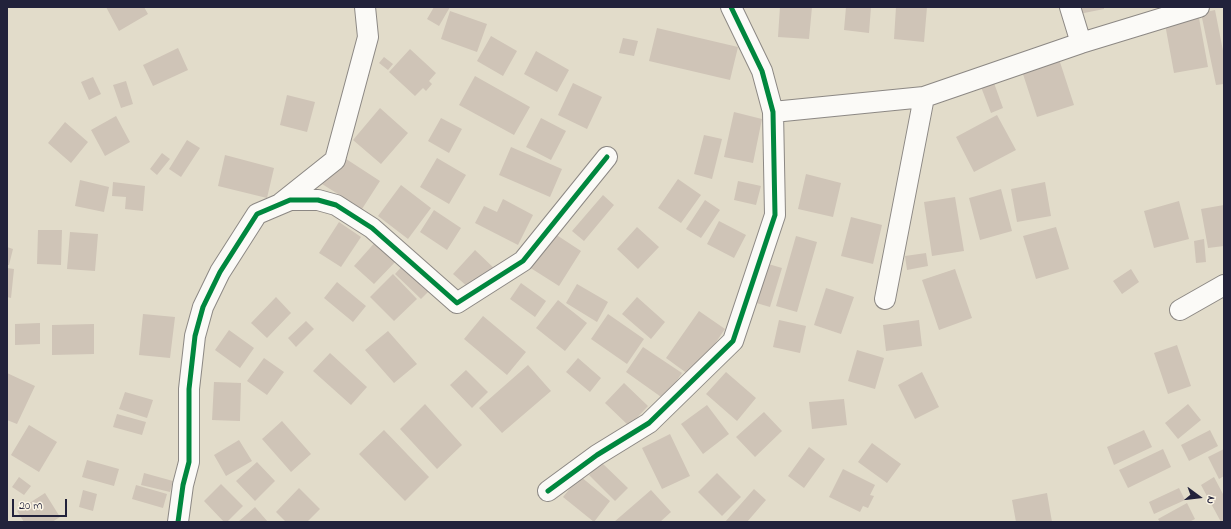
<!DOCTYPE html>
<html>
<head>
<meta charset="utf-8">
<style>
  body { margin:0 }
  #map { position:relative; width:1231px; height:529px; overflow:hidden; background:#e2dcca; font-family:"Indie Flower",sans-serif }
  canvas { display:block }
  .frame { position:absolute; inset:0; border:8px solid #22223b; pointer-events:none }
  .north { position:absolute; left:1179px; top:477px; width:40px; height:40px; -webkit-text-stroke:3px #fcf5e5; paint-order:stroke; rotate:105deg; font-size:11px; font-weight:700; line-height:16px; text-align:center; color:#22223b }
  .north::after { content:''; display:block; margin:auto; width:14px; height:18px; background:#22223b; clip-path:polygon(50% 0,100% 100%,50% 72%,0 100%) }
  .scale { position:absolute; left:12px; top:499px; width:55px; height:18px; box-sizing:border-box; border:2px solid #22223b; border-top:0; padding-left:5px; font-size:12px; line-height:14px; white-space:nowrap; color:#22223b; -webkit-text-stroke:3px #fcf5e5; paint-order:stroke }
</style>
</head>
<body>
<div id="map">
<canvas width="1231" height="529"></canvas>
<div class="frame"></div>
<div class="north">N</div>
<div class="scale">20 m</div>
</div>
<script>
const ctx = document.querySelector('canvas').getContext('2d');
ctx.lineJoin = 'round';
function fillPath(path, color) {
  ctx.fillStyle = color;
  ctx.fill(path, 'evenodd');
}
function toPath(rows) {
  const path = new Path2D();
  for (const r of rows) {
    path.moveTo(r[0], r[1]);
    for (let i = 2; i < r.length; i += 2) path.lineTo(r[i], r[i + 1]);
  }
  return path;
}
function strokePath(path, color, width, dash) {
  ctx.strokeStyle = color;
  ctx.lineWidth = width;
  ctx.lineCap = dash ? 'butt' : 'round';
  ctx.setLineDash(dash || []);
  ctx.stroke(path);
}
fillPath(toPath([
  [106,7,144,7,148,14,119,31],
  [434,7,450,7,439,26,427,19],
  [780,7,812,7,809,39,778,37],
  [846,7,871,7,869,33,844,30],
  [896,7,927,7,924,42,894,39],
  [1072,7,1104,7,1104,9,1074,15],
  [1215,10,1224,56,1224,84,1216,85,1201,13],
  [450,11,487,24,477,52,441,39],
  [1199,18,1208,67,1174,73,1165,24],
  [657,28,738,47,730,80,649,61],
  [491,36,517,51,503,76,477,61],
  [623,38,638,41,634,56,619,53],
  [178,48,188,70,153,86,143,65],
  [410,49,436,73,429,81,432,84,426,91,423,88,415,96,389,72],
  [536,51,569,70,557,92,524,74],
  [1058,56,1074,105,1037,117,1021,68],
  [384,57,393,64,388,70,379,63],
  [475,76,530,107,514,135,459,105],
  [93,77,101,94,89,100,81,82],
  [126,81,133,104,121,108,113,85],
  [573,83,602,97,587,129,558,115],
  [994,83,1003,108,991,113,981,87],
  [287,95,315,102,307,132,280,125],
  [380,108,408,133,381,164,353,140],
  [734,112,762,119,753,163,724,157],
  [997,115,1016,150,974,172,956,137],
  [116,116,130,142,105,156,91,130],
  [441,118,462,129,449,153,428,141],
  [541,118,566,131,551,160,526,147],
  [65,122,88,142,71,163,48,143],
  [704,135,722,139,712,179,694,174],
  [187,140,200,148,181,177,169,169],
  [511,147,562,169,550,197,499,175],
  [162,153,170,159,157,175,150,169],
  [225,155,274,168,267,198,218,186],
  [340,155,380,181,362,209,322,184],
  [437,158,466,175,449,204,420,187],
  [806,174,841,183,833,217,798,209],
  [678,179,701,195,681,223,658,208],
  [80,180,109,187,104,212,75,206],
  [738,181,761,186,756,205,734,200],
  [113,182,145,186,143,211,125,209,126,197,112,196],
  [1045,182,1051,216,1017,222,1011,189],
  [401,185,431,208,408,239,378,216],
  [1001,189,1012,231,980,240,969,198],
  [603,195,614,205,584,241,572,231],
  [955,197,964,251,932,256,924,202],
  [503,199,533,215,518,245,475,223,484,206,497,212],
  [705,200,720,210,701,238,686,229],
  [1179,201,1189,239,1154,248,1144,211],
  [1224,205,1224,246,1208,248,1201,209],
  [434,210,461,228,447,250,420,232],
  [851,217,882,225,873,264,841,256],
  [719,221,746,235,734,258,707,244],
  [339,222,361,237,341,267,319,253],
  [637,227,659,247,638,269,617,249],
  [1056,227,1069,269,1036,279,1023,236],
  [38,230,62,230,61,265,37,264],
  [70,232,98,234,95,271,67,269],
  [552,232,581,251,559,286,529,267],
  [796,236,817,242,797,312,776,306],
  [378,239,399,258,374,284,354,266],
  [1204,239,1206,262,1196,263,1194,241],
  [7,247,13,249,9,265,7,265],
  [475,250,497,271,476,294,453,274],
  [415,252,442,278,421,299,395,274],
  [926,253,928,266,907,270,905,256],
  [765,263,782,268,770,307,753,302],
  [7,268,14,269,11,298,7,297],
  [955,269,972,318,939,330,922,280],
  [1131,269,1139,282,1122,294,1113,281],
  [393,274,417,299,394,321,370,297],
  [337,282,366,306,353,322,324,298],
  [521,283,546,301,535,317,510,299],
  [577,284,608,302,597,322,566,303],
  [826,288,854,297,841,334,814,325],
  [276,297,291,313,267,338,251,323],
  [637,297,665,322,651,339,622,314],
  [558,300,587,323,565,351,536,328],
  [699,311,725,329,692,377,666,358],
  [143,314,175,317,170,358,139,355],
  [608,314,644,339,627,364,591,339],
  [483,316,526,352,507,375,464,339],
  [779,320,806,326,800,353,773,347],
  [919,320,922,346,886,351,883,325],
  [306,321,314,329,296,347,288,338],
  [40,323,40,344,15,345,15,324],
  [94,324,94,354,52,355,52,325],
  [229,330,254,348,240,368,215,350],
  [388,331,417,364,394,383,365,350],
  [1177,345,1191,386,1168,394,1154,353],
  [643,347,682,373,664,399,626,372],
  [857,350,884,358,875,389,848,381],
  [330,353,367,387,351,405,313,371],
  [264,358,284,372,267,395,247,381],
  [578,358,601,378,590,392,566,372],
  [528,365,551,391,502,433,479,408],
  [466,370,488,392,472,408,450,385],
  [726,372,756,398,737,421,706,394],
  [922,372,939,407,915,419,898,385],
  [7,373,35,386,17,424,7,420],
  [214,382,241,383,240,421,212,420],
  [624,383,648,406,629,426,605,403],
  [125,392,153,400,147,418,119,409],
  [844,399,847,425,812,429,809,402],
  [425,404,462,445,437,469,400,429],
  [1188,404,1201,420,1178,439,1165,423],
  [707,405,729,434,703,454,681,424],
  [764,412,782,431,755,457,736,437],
  [117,414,146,422,142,435,113,427],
  [282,421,311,454,291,472,262,439],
  [29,425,57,442,39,472,11,455],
  [384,430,429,477,405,501,359,454],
  [1144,430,1152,447,1114,465,1107,447],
  [1210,430,1218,446,1189,461,1181,445],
  [670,434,690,476,662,489,642,448],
  [239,440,252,461,226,476,214,455],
  [872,443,901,464,887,483,858,462],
  [809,447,825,459,804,488,788,476],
  [1163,449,1171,467,1128,488,1119,470],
  [1224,449,1224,476,1219,479,1208,457],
  [87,460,119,469,114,486,82,477],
  [257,462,275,481,255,501,236,481],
  [601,462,628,488,615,501,589,475],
  [843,469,875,485,870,495,874,496,868,508,863,506,860,512,829,497],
  [144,473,173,481,170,492,141,485],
  [717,473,741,497,722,516,698,492],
  [580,476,610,501,594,522,563,497],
  [19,477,31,486,24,495,12,487],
  [1214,477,1224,496,1224,522,1221,522,1201,485],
  [221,484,243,506,227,522,224,522,204,501],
  [136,485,167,494,163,508,132,499],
  [299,488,320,509,307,522,286,522,276,512],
  [1179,488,1185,500,1154,514,1149,502],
  [754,489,766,500,747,522,725,522],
  [83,490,97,494,93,511,79,507],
  [651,490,671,512,660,522,614,522],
  [45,493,60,517,52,522,24,522,17,511],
  [1047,493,1052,522,1016,522,1012,500],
  [1187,503,1195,519,1189,522,1160,522,1158,519],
  [255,507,268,522,238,522]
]), '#cfc4b7');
const minor = toPath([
  [1070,7,1081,43],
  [773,112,924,97,1081,43,1199,7],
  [281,203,335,160,368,37,365,7],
  [885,299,924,97],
  [1180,310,1224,285],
  [548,491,597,455,649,423,733,341,775,215,773,112,762,71,731,7],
  [178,522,183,485,189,462,189,389,195,336,203,307,220,272,257,214,290,200,318,200,336,205,372,228,457,303,523,261,607,157]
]);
strokePath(minor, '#8c8884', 22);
strokePath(minor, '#fbfaf7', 20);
strokePath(toPath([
  [548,491,597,455,649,423,733,341,775,215,773,112,762,71,731,7],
  [178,522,183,485,189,462,189,389,195,336,203,307,220,272,257,214,290,200,318,200,336,205,372,228,457,303,523,261,607,157]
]), '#00873e', 5);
</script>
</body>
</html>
